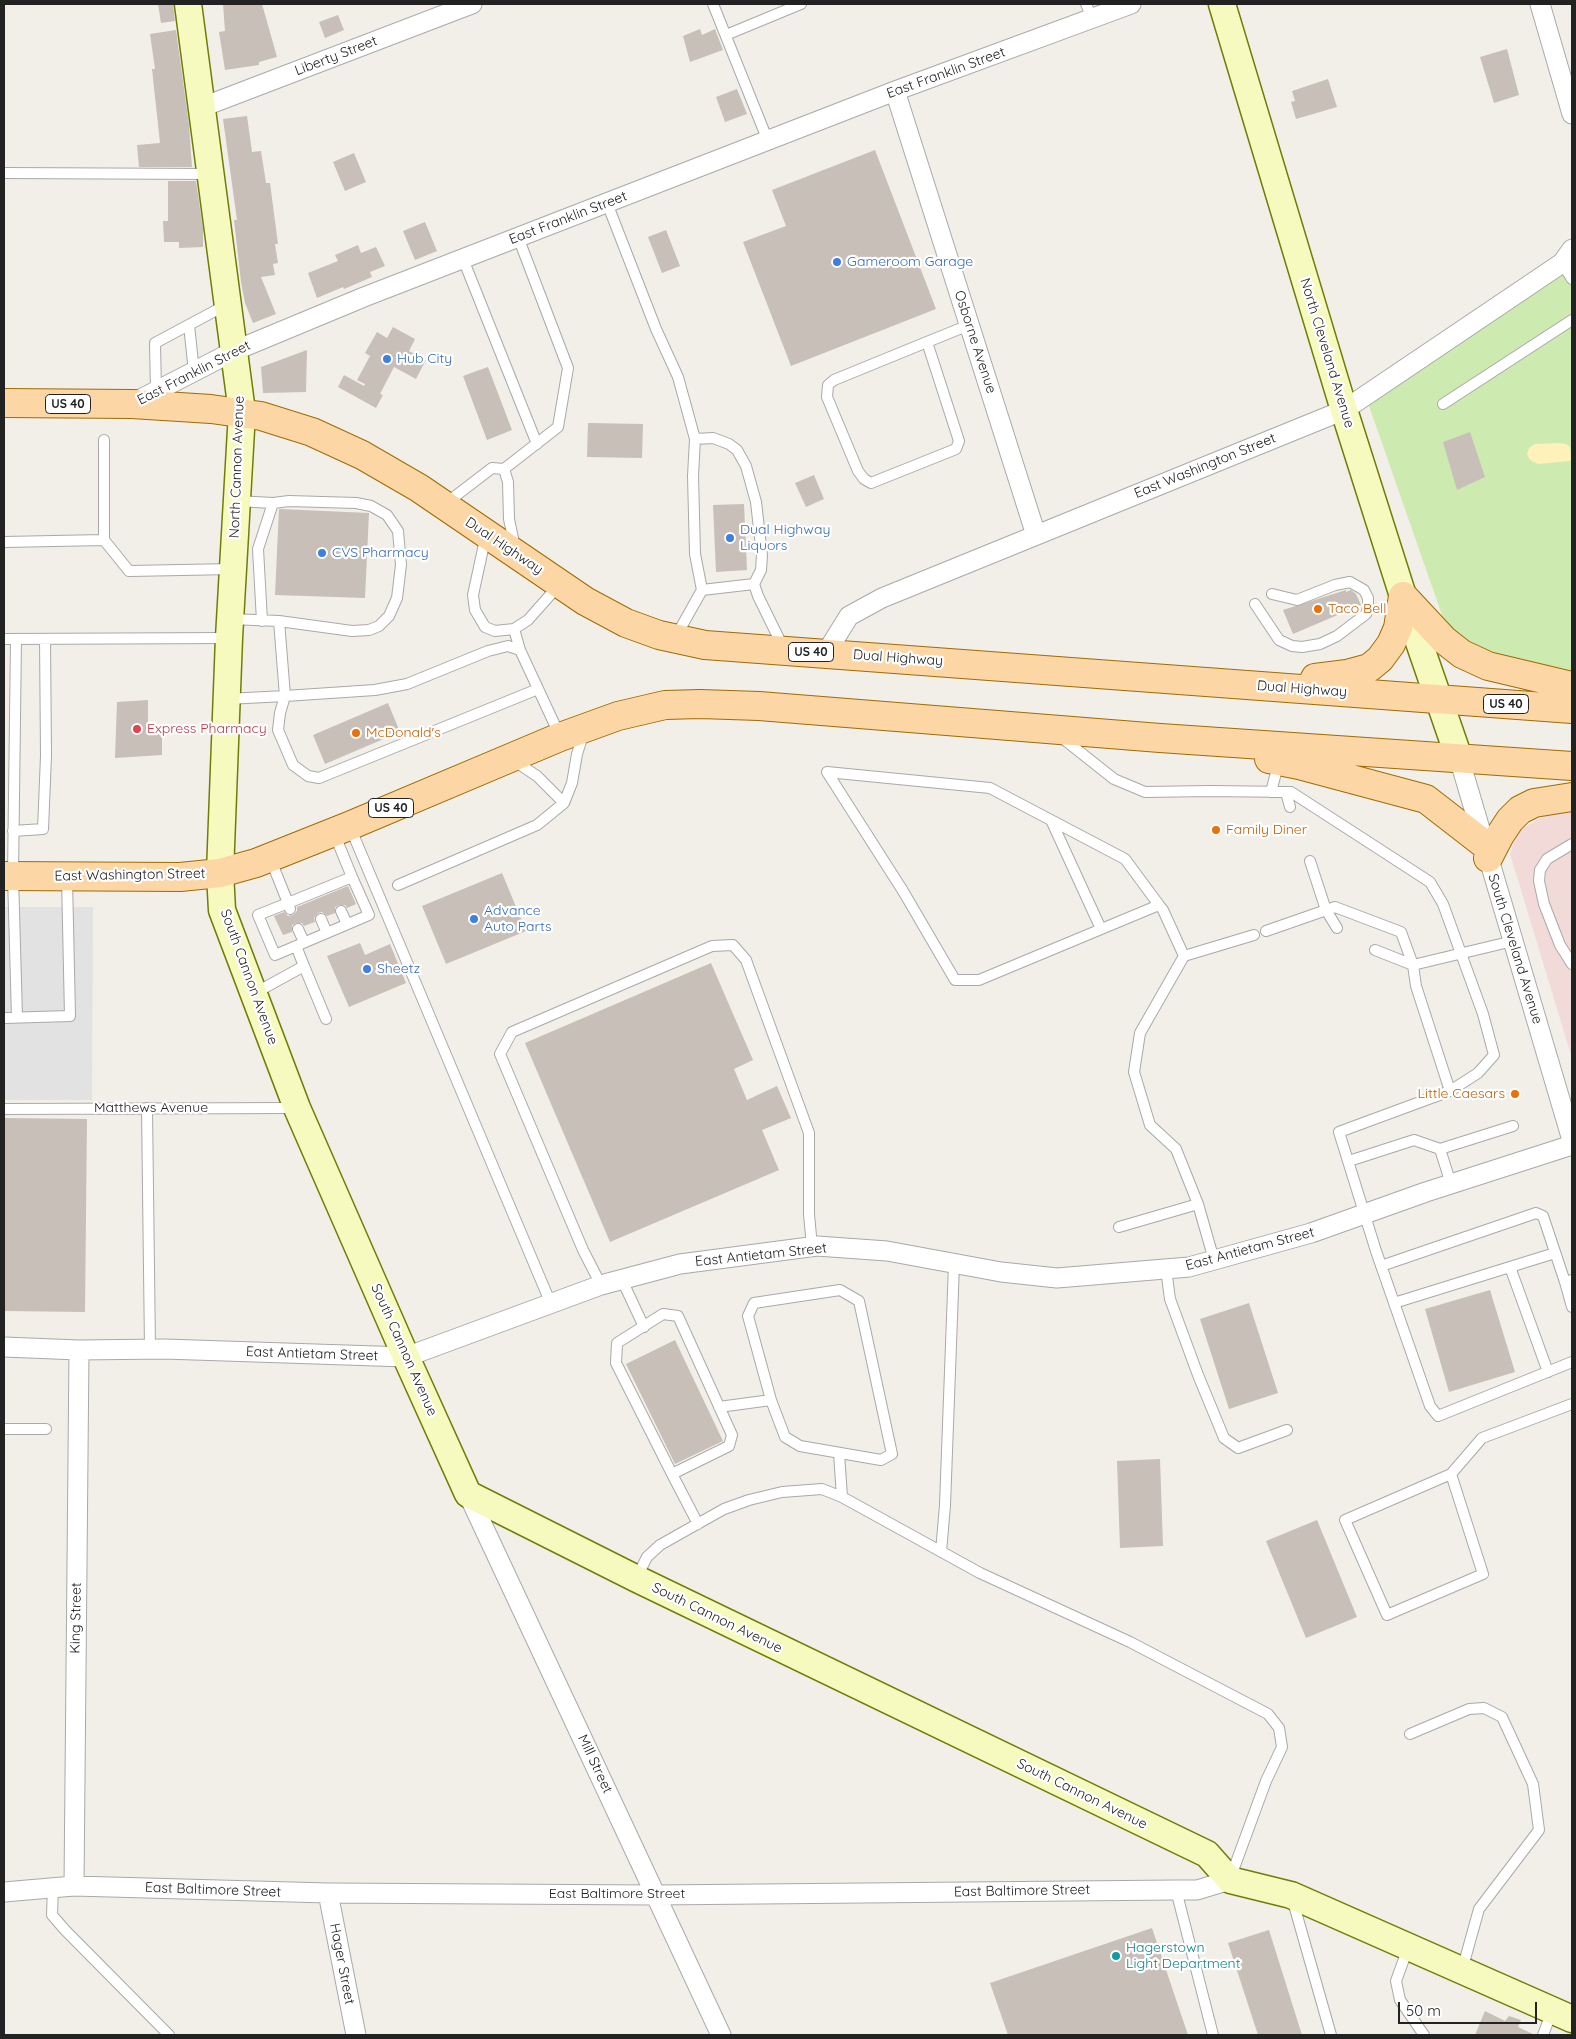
<!DOCTYPE html>
<html>
<head>
<meta charset="utf-8">
<style>
  body { margin:0 }
  #map { position:relative; width:1576px; height:2039px; overflow:hidden; background:#f2efe9; font-family:Quicksand,sans-serif }
  canvas { display:block }
  .frame { position:absolute; inset:0; border:5px solid #222; pointer-events:none }
  .scale { position:absolute; left:1398px; top:2002px; width:139px; height:22px; box-sizing:border-box; border:2px solid #222; border-top:0; padding-left:6px; font-size:15px; line-height:18px; white-space:nowrap; color:#222; -webkit-text-stroke:4px #fff; paint-order:stroke }
</style>
</head>
<body>
<div id="map">
<canvas width="1576" height="2039"></canvas>
<div class="frame"></div>
<div class="scale">50 m</div>
</div>
<script>
const ctx = document.querySelector('canvas').getContext('2d');
ctx.lineJoin = 'round';
function fillPath(path, color) {
  ctx.fillStyle = color;
  ctx.fill(path, 'evenodd');
}
function toPath(rows) {
  const path = new Path2D();
  for (const r of rows) {
    path.moveTo(r[0], r[1]);
    for (let i = 2; i < r.length; i += 2) path.lineTo(r[i], r[i + 1]);
  }
  return path;
}
function strokePath(path, color, width, dash) {
  ctx.strokeStyle = color;
  ctx.lineWidth = width;
  ctx.lineCap = dash ? 'butt' : 'round';
  ctx.setLineDash(dash || []);
  ctx.stroke(path);
}
function label(font, color, halo, rows, align = 'center') {
  ctx.font = font + ' Quicksand,sans-serif';
  ctx.lineWidth = 4.5;
  ctx.setLineDash([]);
  ctx.textBaseline = 'middle';
  ctx.strokeStyle = halo;
  ctx.fillStyle = color;
  for (const [text, x, y, turn = 0] of rows) {
    ctx.save();
    ctx.translate(x, y);
    ctx.rotate((+turn || 0) * Math.PI / 180);
    ctx.textAlign = isNaN(turn) ? turn : align;
    if (halo) ctx.strokeText(text, 0, 0);
    ctx.fillText(text, 0, 0);
    ctx.restore();
  }
}
fillPath(toPath([
  [1572,808,1572,1058,1510,854,1517,832,1551,811]
]), '#f2dad9');
fillPath(toPath([
  [1572,263,1572,691,1450,638,1368,403]
]), '#cdebb0');
fillPath(toPath([
  [1559,443,1566,444,1570,447,1571,458,1570,461,1538,464,1530,460,1527,454,1529,448,1535,444]
]), '#fff1ba');
fillPath(toPath([
  [4,907,93,907,92,1100,4,1100]
]), '#e2e2e2');
fillPath(toPath([
  [158,4,173,4,175,21,161,23],
  [223,4,262,4,277,57,259,62,259,65,225,70,219,32,225,31],
  [338,15,344,30,325,38,319,22],
  [700,29,702,35,715,29,723,50,690,62,683,36],
  [176,30,189,125,192,167,139,167,137,145,160,143,152,69,155,69,150,34],
  [1507,49,1519,95,1494,103,1480,57],
  [1328,79,1337,107,1296,119,1291,102,1295,101,1292,91],
  [737,89,747,114,725,122,716,97],
  [247,116,252,152,261,151,266,183,270,183,278,244,275,244,278,263,273,264,275,275,261,277,276,314,253,323,245,303,241,282,234,220,237,220,223,119],
  [875,150,936,309,791,366,743,242,786,226,772,190],
  [354,153,366,182,345,191,333,162],
  [168,181,196,181,203,229,203,247,179,248,179,242,164,242,163,221,168,221],
  [425,222,437,251,415,260,403,231],
  [666,230,680,266,662,273,648,237],
  [358,245,361,253,376,247,385,266,370,272,372,277,344,289,343,287,317,298,308,273,338,261,335,255],
  [393,327,415,339,409,351,426,360,416,379,394,367,380,394,383,395,376,408,338,387,344,375,364,386,365,384,357,380,370,356,365,353,377,332,387,338],
  [307,350,306,392,263,393,261,367],
  [488,367,512,430,487,440,463,376],
  [588,423,643,424,642,458,587,457],
  [1470,432,1485,477,1457,490,1443,442],
  [814,475,824,499,806,507,795,483],
  [744,504,747,570,716,572,713,505],
  [279,509,369,513,365,598,275,595],
  [1346,590,1346,592,1351,590,1356,594,1361,605,1293,634,1283,610],
  [148,700,148,729,162,728,162,755,115,758,117,702],
  [388,703,400,732,325,764,313,735],
  [502,873,526,931,446,964,422,906],
  [348,886,356,904,347,908,345,905,339,905,335,907,335,913,327,916,322,912,318,913,314,918,315,922,304,926,302,923,296,923,292,925,292,932,283,935,274,916,284,912,288,916,293,915,297,911,297,907],
  [360,943,365,955,390,944,406,983,349,1007,327,956],
  [711,963,753,1060,734,1069,747,1100,777,1086,791,1118,762,1130,779,1170,610,1242,525,1043],
  [4,1118,87,1119,85,1312,4,1311],
  [1490,1290,1515,1372,1449,1392,1425,1309],
  [1249,1303,1278,1393,1229,1409,1200,1319],
  [675,1340,723,1441,675,1464,626,1364],
  [1160,1459,1163,1546,1120,1548,1117,1461],
  [1317,1520,1357,1617,1306,1638,1266,1541],
  [1152,1928,1188,2035,1008,2035,990,1983],
  [1269,1930,1302,2035,1258,2035,1228,1943],
  [1485,2011,1505,2021,1509,2016,1521,2020,1518,2027,1535,2035,1475,2035]
]), '#c7bfb8');
const lane = toPath([
  [713,4,768,141],
  [1086,4,1092,18],
  [726,35,801,4],
  [4,173,210,174],
  [607,203,656,329,678,377,695,439,693,476,695,554,702,590,675,638],
  [463,259,537,444],
  [1562,263,1572,279],
  [189,325,194,372],
  [927,342,959,441,956,449,871,483,864,479,858,471,827,397,828,385,834,380,927,342,969,325],
  [156,391,155,343,226,305],
  [1443,404,1572,320],
  [695,439,713,438,729,444,737,450,746,466,756,502,762,555,761,570,754,584],
  [104,440,104,540,129,571,233,569],
  [445,504,492,468,504,469],
  [486,535,473,595,475,610,485,627,495,631,514,629,528,620,559,585],
  [4,542,104,540],
  [515,548,509,519,508,482,504,469,558,427,568,368,518,237],
  [702,590,754,584,758,596,783,647],
  [1255,604,1279,640,1292,646,1302,647,1320,644,1337,636,1366,614,1368,608,1368,598,1364,590,1350,582,1335,585,1297,600,1272,594],
  [231,619,279,621,352,631,369,630,379,626,389,616,397,598,401,565,398,531,387,515,371,506,356,503,289,501,273,503,237,501],
  [262,621,258,549,273,503],
  [514,629,520,650,560,736],
  [4,639,228,638],
  [16,639,13,876,17,1017],
  [520,650,508,646,488,651,407,684,375,690,285,696,280,713,278,730,293,765,308,776,319,778,538,689],
  [227,699,285,696,279,621],
  [1061,737,1114,779,1145,792,1210,791,1291,792,1430,882,1443,904,1483,1014,1494,1055,1478,1073,1450,1091],
  [513,760,537,776,564,803,572,783,577,754,584,732],
  [1271,792,1279,761],
  [1286,792,1290,807],
  [1051,820,1101,929],
  [350,827,551,1304],
  [13,831,43,829,46,756,45,639],
  [334,833,352,877],
  [1572,844,1547,859,1540,870,1539,881,1544,904,1560,945,1572,964],
  [270,858,288,903,258,915,275,955,369,915,352,877,288,903,290,909],
  [1310,861,1326,910,1337,928],
  [398,885,537,825,564,803],
  [1159,905,979,980,955,980,903,891,827,772,990,788,1125,859,1159,905,1163,910,1184,956,1140,1033,1134,1072,1150,1125,1176,1149,1198,1204,1214,1260],
  [341,911,347,924],
  [321,919,327,933],
  [298,929,304,942],
  [1266,931,1335,907,1401,932,1413,965,1416,986,1450,1091,1339,1132,1376,1251,1430,1406,1438,1416,1572,1362],
  [1375,950,1413,965,1513,941],
  [1184,956,1254,935],
  [304,966,326,1019],
  [255,993,304,966,296,946],
  [4,1018,70,1016,67,878],
  [147,1108,150,1349],
  [4,1109,295,1108],
  [1440,1149,1451,1184],
  [1349,1161,1414,1140,1440,1149,1513,1126],
  [1119,1227,1198,1204],
  [1381,1266,1536,1213,1543,1216,1565,1282],
  [1510,1267,1548,1372],
  [1166,1269,1170,1299,1198,1375,1224,1438,1238,1448,1287,1430],
  [622,1280,644,1327],
  [1572,1280,1565,1282,1572,1307],
  [601,1285,583,1250,500,1054,512,1032,712,946,733,945,746,960,809,1133,809,1214,812,1247],
  [1394,1303,1555,1253],
  [719,1407,771,1400,748,1316,754,1303,840,1290,859,1301,892,1454,881,1460,800,1446,785,1437,771,1400],
  [4,1429,46,1429],
  [839,1453,842,1497],
  [672,1474,729,1446,732,1435,678,1316,663,1314,617,1343,616,1363,672,1474,698,1524],
  [1451,1474,1483,1574,1387,1615,1345,1520,1451,1474,1482,1438,1572,1404],
  [941,1552,945,1505,954,1264],
  [637,1577,647,1557,660,1545,724,1509,749,1500,782,1492,822,1489,842,1497,980,1573,1130,1642,1268,1714,1279,1728,1282,1747,1266,1781,1230,1879],
  [1410,1734,1469,1709,1484,1708,1502,1717,1533,1784,1539,1830,1479,1909,1462,1970],
  [53,1888,52,1915,65,1930,169,2035],
  [1176,1890,1213,2035],
  [1292,1898,1331,2035],
  [1408,1948,1396,1981,1400,2000,1424,2035],
  [1543,2035,1552,2011]
]);
const street = toPath([
  [1540,4,1572,114],
  [895,91,1036,535],
  [200,108,472,4],
  [133,403,234,351,364,297,895,91,1131,4],
  [826,653,849,616,882,598,1344,410,1562,263,1572,249],
  [1459,758,1572,1140],
  [4,1347,79,1350,164,1349,406,1357,601,1285,680,1264,817,1246,887,1251,1001,1272,1057,1278,1189,1267,1311,1233,1426,1192,1572,1145],
  [468,1494,721,2035],
  [74,1886,79,1350],
  [4,1892,74,1886,328,1893,656,1895,1176,1890,1197,1890,1230,1880],
  [328,1893,356,2035]
]);
const secondary = toPath([
  [188,4,242,412,229,638,220,873,222,910,297,1108,406,1357,468,1494,637,1579,1207,1854,1230,1880,1291,1895,1572,2019],
  [1222,4,1344,410,1403,596,1459,758]
]);
const primary = toPath([
  [4,403,132,404,211,409,261,416,312,432,362,455,419,488,585,601,626,623,659,635,705,645,1572,709],
  [1403,596,1444,640,1462,654,1488,666,1572,686],
  [1315,678,1347,674,1369,668,1380,659,1391,644,1398,628,1403,596],
  [1269,759,1299,765,1426,799,1484,844],
  [1488,858,1500,835,1510,820,1520,810,1534,803,1572,797],
  [4,876,180,877,220,873,256,863,349,826,560,737,618,716,665,705,700,704,759,706,1160,738,1572,766]
]);
strokePath(lane, '#a9a9a9', 12);
strokePath(street, '#a9a9a9', 21);
strokePath(secondary, '#707d05', 29);
strokePath(primary, '#a06b00', 30);
strokePath(lane, '#fff', 10);
strokePath(street, '#fff', 19);
strokePath(secondary, '#f7fabf', 26);
strokePath(primary, '#fcd6a4', 28);
for (const [x, y, r, color] of [
  [837,262,5,"#3f7fe0"],
  [387,359,5,"#3f7fe0"],
  [730,538,5,"#3f7fe0"],
  [322,553,5,"#3f7fe0"],
  [1318,609,5,"#e8710a"],
  [137,729,5,"#e0444e"],
  [356,733,5,"#e8710a"],
  [1216,830,5,"#e8710a"],
  [474,919,5,"#3f7fe0"],
  [367,969,5,"#3f7fe0"],
  [1515,1094,5,"#e8710a"],
  [1116,1956,5,"#0f9aa8"]
]) {
  const dot = new Path2D();
  dot.arc(x, y, r, 0, 2 * Math.PI);
  ctx.fillStyle = color;
  ctx.fill(dot);
  strokePath(dot, '#fff', 2);
}
for (const [x, y, w] of [
  [68,404,45],
  [811,652,45],
  [1506,704,45],
  [391,808,45]
]) {
  const box = new Path2D();
  box.roundRect(x - w / 2, y - 9.5, w, 19, 4);
  ctx.fillStyle = '#fff';
  ctx.fill(box);
  strokePath(box, '#222', 1);
}
label('bold 12px', '#222', null, [
  ["US 40",68,404],
  ["US 40",811,652],
  ["US 40",1506,704],
  ["US 40",391,808]
]);
label('14px', '#222', '#fff', [
  ["Liberty Street",336,56,-21],
  ["East Franklin Street",946,73,-20],
  ["East Franklin Street",568,218,-21],
  ["Osborne Avenue",975,342,72],
  ["North Cleveland Avenue",1327,353,73],
  ["East Franklin Street",194,373,-27],
  ["East Washington Street",1205,466,-22],
  ["North Cannon Avenue",237,467,-88],
  ["Dual Highway",504,546,34],
  ["Dual Highway",898,658,4],
  ["Dual Highway",1302,689,4],
  ["East Washington Street",130,875,-1],
  ["South Cleveland Avenue",1515,949,73],
  ["South Cannon Avenue",249,977,70],
  ["Matthews Avenue",151,1108],
  ["East Antietam Street",1250,1249,-15],
  ["East Antietam Street",761,1255,-6],
  ["South Cannon Avenue",404,1350,66],
  ["East Antietam Street",312,1354,2],
  ["King Street",76,1618,-89],
  ["South Cannon Avenue",717,1618,26],
  ["Mill Street",595,1764,65],
  ["South Cannon Avenue",1082,1794,26],
  ["East Baltimore Street",213,1890,2],
  ["East Baltimore Street",1022,1891,-1],
  ["East Baltimore Street",617,1894],
  ["Hager Street",342,1964,79]
]);
label('14px', '#366cbe', '#fff', [
  ["Gameroom Garage",847,262],
  ["Hub City",397,359],
  ["Dual Highway",740,530],
  ["Liquors",740,546],
  ["CVS Pharmacy",332,553],
  ["Advance",484,911],
  ["Auto Parts",484,927],
  ["Sheetz",377,969]
], 'left');
label('14px', '#c56008', '#fff', [
  ["Taco Bell",1328,609],
  ["McDonald's",366,733],
  ["Family Diner",1226,830],
  ["Little Caesars",1505,1094,"right"]
], 'left');
label('14px', '#be3a42', '#fff', [
  ["Express Pharmacy",147,729]
], 'left');
label('14px', '#0d838f', '#fff', [
  ["Hagerstown",1126,1948],
  ["Light Department",1126,1964]
], 'left');
</script>
</body>
</html>
